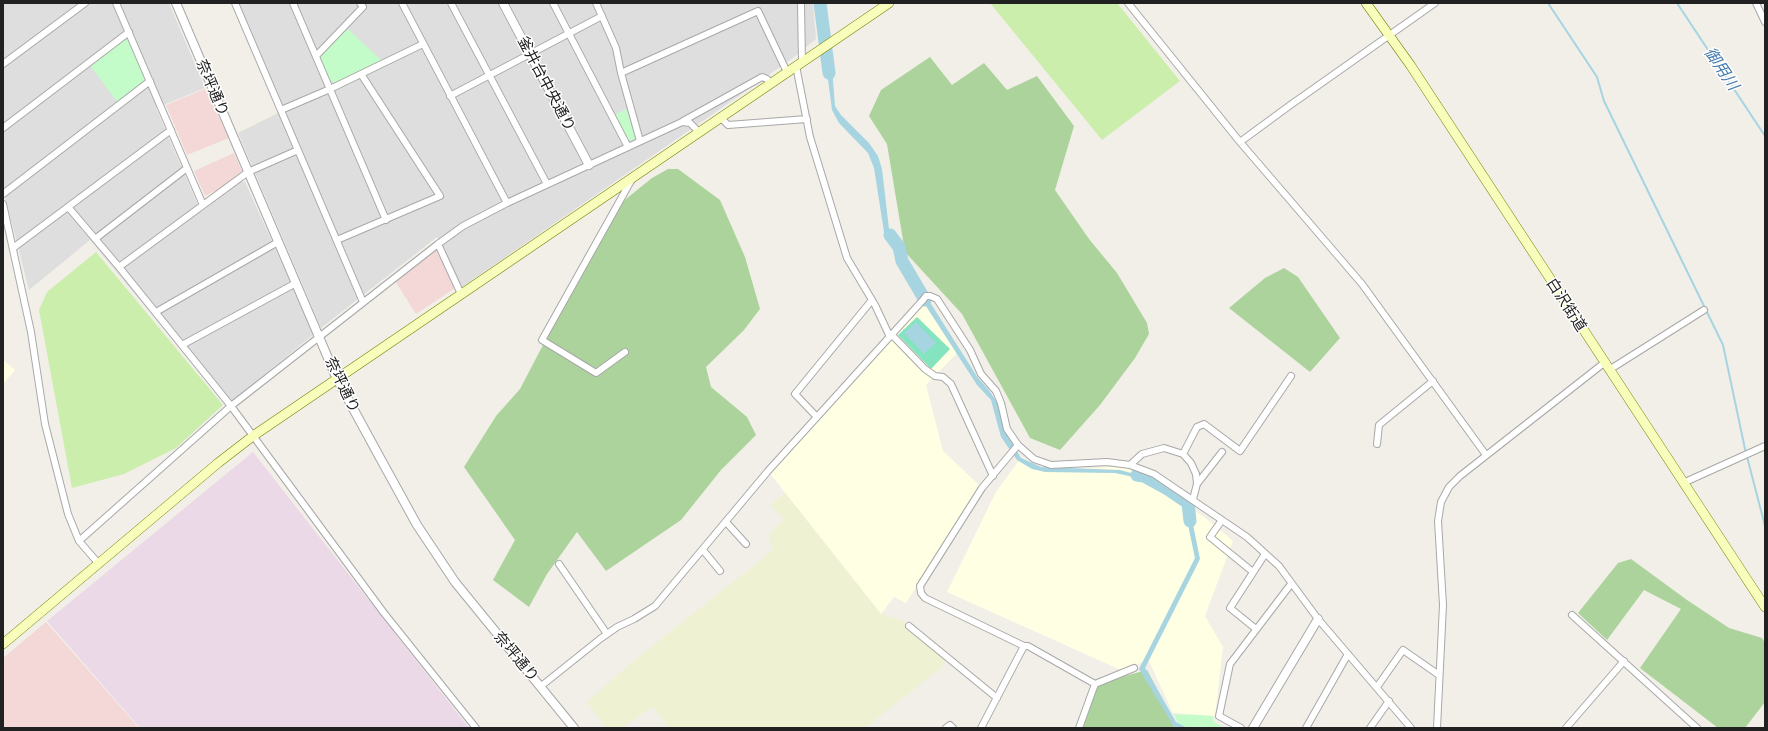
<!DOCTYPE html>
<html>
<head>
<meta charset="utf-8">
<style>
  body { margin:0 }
  #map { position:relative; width:1768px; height:731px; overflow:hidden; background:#f2efe8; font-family:Cabin,sans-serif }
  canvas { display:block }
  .frame { position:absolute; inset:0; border:4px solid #212121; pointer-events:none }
</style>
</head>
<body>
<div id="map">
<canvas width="1768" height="731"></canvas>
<div class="frame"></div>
</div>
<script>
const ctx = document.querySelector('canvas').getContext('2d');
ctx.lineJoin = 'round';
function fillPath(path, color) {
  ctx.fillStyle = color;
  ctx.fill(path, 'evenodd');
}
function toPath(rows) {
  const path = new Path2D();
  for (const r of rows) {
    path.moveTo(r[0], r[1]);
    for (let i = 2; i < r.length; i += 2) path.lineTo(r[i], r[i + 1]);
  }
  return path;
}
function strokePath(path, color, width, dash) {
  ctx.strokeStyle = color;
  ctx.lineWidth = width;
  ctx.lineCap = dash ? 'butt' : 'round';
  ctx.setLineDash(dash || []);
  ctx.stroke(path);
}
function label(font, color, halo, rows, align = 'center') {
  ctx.font = font + ' Cabin,"Noto Sans JP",sans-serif';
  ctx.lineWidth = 3;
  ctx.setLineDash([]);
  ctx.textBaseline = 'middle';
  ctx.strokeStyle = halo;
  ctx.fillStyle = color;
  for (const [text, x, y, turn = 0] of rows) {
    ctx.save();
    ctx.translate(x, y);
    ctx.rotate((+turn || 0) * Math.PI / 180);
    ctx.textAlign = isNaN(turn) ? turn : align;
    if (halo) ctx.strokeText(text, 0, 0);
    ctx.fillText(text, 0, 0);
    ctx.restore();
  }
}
fillPath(toPath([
  [3,3,169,3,205,88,156,108,201,212,241,181,245,182,314,334,227,405,90,240,29,290,3,189],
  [231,3,813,3,816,39,794,57,726,105,462,287,437,237,321,328,238,133,278,113]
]), '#dfdede');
fillPath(toPath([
  [205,89,229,138,187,155,166,105],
  [234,153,242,171,220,189,205,196,194,171],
  [436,250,455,288,416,314,395,281],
  [46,622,139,728,3,728,3,658]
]), '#f3d8d7');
fillPath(toPath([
  [253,452,469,728,140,728,47,621]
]), '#ebd9e8');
fillPath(toPath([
  [923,300,957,353,926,385,943,451,980,486,906,603,894,597,881,614,768,471],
  [3,360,15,370,3,384],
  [1020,459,1046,471,1124,466,1203,516,1233,541,1205,616,1223,647,1215,716,1173,713,1148,659,1123,671,947,592,996,492]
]), '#ffffe4');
fillPath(toPath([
  [785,493,881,614,905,622,948,658,941,668,865,728,670,728,652,707,622,728,606,728,587,702,631,663,773,550,768,535,784,520,770,505]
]), '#eff1d3');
fillPath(toPath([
  [990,3,1117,3,1180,81,1102,140],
  [96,252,223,405,176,448,124,474,72,488,39,310,47,292]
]), '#cceeac');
fillPath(toPath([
  [930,57,952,85,984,63,1007,90,1037,76,1074,126,1055,190,1089,239,1117,273,1147,323,1149,334,1135,358,1100,405,1060,450,1030,438,962,314,905,252,887,144,869,116,881,90],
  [668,169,678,169,720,200,745,257,760,309,744,330,706,367,711,387,747,417,756,435,721,470,681,520,606,571,577,532,547,574,529,607,493,580,515,540,464,467,496,416,520,389,575,284,621,203,652,178],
  [1284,268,1298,277,1340,338,1310,372,1229,308,1265,278],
  [1631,559,1687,600,1729,628,1762,638,1765,643,1765,702,1745,728,1718,728,1640,668,1681,609,1644,590,1607,640,1578,613,1618,563],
  [1147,670,1178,728,1080,728,1095,684]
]), '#abd39b');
fillPath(toPath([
  [347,28,382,61,335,83,330,80,319,55],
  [128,36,147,80,118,103,90,65],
  [626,109,635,135,634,140,631,141,627,139,615,115],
  [1174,714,1213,716,1213,721,1224,728,1180,728]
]), '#c4fcc9');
fillPath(toPath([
  [917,317,950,349,931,369,898,335]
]), '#83e4bf');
fillPath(toPath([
  [816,3,823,3,827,31,820,35],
  [831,55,835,106,841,115,869,143,878,156,882,169,889,229,901,248,896,251,884,232,874,168,868,153,839,123,832,110,825,57],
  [919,285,978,378,988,389,997,402,1003,426,1021,458,1041,467,1120,470,1146,477,1189,505,1200,559,1145,668,1176,722,1187,728,1173,728,1173,725,1139,669,1195,558,1184,506,1147,480,1115,473,1045,472,1032,469,1017,460,1001,437,991,400,977,385,913,286],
  [916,322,936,343,924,354,904,333]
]), '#a6d4e1');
strokePath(toPath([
  [1548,3,1597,77,1604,101,1723,345,1745,449,1765,526],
  [1677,3,1765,136]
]), '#a6d4e1', 2);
strokePath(toPath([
  [820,3,829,73],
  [890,235,899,247,902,261,925,300],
  [1137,475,1144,476,1166,488,1188,503,1190,521]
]), '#a6d4e1', 13);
const minor = toPath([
  [116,3,203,205],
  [235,3,363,302],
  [293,3,386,220],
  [402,3,507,203],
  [451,3,547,184],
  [553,3,628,147],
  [596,3,616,48,621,73,640,141],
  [801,3,802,62],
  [1128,3,1240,142,1289,106,1435,3],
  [1756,3,1765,22],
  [316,56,363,7,360,3],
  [3,64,85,3],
  [796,66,810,137,847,258,875,305,890,337],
  [621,73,758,11,787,72],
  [450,96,602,16],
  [281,110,330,89,423,44],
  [720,117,728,125,807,119],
  [683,121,762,77,767,79,771,83],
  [3,128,129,32],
  [1240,142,1362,284,1486,455],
  [3,194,150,81],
  [3,204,31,332,45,424,68,514,79,541,99,564],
  [69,208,119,267,231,406,384,613,476,728],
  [95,239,187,168],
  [337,240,440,196,361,74],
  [438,244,463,226,507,203,682,122,690,123,699,132],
  [13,248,171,130],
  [119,267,248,172,298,150],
  [156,312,278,242],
  [892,335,925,369,935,376,943,377,951,384,993,476],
  [182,345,296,283],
  [625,352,596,373,542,340,632,179],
  [1609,370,1704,310],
  [817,417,795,394,872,300],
  [1377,444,1379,425,1433,381],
  [1018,445,982,488,920,586,921,593,925,598,1024,646,1028,646,1095,684],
  [1183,454,1191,463,1196,474,1197,484,1193,499],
  [1130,465,1142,454,1164,448,1183,454,1197,427,1204,424,1240,451,1291,376],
  [1683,483,1765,446],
  [1197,484,1222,452],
  [1222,520,1210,537,1253,572],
  [726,522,746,544],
  [79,541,231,406,438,244,461,294],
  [703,550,720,571],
  [559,564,607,634],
  [1572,615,1697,728],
  [909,626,997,698],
  [1256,629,1230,608,1265,554],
  [540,687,600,639,617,627,634,619,655,606,768,471,923,300,926,296,930,296,937,299,970,350,981,374,996,391,1001,403,1007,429,1018,445,1034,459,1051,465,1107,462,1130,465,1154,474,1247,537,1279,566,1318,619,1411,728],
  [1377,687,1403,650,1439,675],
  [946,728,950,725,953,728],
  [981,728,1024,646],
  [1079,728,1095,684,1134,668],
  [1241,728,1219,716,1230,664,1291,584],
  [1306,728,1348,654],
  [1370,728,1389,701],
  [1437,728,1443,605,1438,521,1441,502,1449,487,1460,476,1604,363],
  [1566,728,1624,661]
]);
const tertiary = toPath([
  [176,3,337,379,379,456,417,525,455,582,574,728],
  [503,3,589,165],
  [1253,728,1318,619]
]);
const secondary = toPath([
  [1366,3,1411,66,1765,607],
  [3,644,218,463,253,436,889,3]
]);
strokePath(minor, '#a8a8a8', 8);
strokePath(tertiary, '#a8a8a8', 10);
strokePath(secondary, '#728100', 10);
strokePath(minor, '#fff', 6);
strokePath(tertiary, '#fff', 8);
strokePath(secondary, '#f9fdbb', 9);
label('15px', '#212121', '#fff', [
  ["釜井台中央通り",546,84,62],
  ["奈坪通り",212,88,67],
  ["白沢街道",1566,305,57],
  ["奈坪通り",342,385,64],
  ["奈坪通り",516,657,50]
]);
label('italic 16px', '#447aaf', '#fff', [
  ["御用川",1721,69,56]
]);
</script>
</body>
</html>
